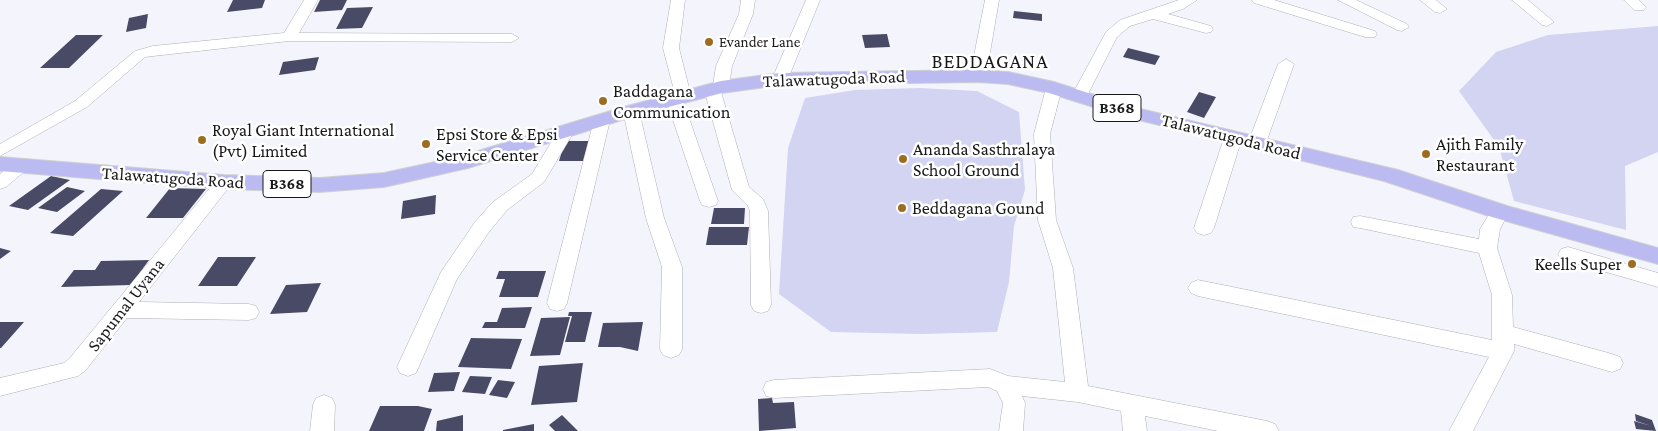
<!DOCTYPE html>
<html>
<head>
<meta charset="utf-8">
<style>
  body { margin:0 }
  canvas { display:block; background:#f4f5fc }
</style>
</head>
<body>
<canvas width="1658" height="431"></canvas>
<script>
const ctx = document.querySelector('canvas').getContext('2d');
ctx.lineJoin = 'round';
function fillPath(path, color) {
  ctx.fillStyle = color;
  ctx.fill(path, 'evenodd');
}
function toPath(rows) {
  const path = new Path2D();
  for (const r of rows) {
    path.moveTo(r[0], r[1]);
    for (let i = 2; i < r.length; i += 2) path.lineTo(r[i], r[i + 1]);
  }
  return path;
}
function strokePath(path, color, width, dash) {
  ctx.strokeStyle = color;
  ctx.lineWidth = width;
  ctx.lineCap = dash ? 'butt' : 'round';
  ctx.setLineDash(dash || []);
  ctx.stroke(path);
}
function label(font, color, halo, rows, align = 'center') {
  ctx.font = font + ' "Crimson Pro",serif';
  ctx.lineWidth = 5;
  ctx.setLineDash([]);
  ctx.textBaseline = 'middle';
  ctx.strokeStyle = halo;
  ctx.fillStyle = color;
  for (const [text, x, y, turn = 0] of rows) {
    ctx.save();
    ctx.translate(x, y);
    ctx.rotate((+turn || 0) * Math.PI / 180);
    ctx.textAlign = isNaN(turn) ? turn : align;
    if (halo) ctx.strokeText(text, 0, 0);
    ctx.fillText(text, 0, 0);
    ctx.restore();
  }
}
fillPath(toPath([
  [1658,26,1658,152,1625,166,1626,230,1514,201,1499,147,1459,91,1496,52,1548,35],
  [920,88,977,91,1019,112,1025,190,1014,226,1009,282,997,332,921,334,831,332,779,294,788,148,805,98,855,90]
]), '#d2d4f2');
fillPath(toPath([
  [233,0,265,0,262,8,227,12],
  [320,0,347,0,342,10,314,12],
  [373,7,362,28,336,29,347,8],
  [1014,11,1042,14,1042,21,1013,18],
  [148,14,146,28,126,32,129,18],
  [887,34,890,47,865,48,862,35],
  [76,35,103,35,69,68,40,68],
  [1128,48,1160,56,1155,65,1123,57],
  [319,57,315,70,279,75,283,62],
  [1199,92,1216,97,1204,118,1187,112],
  [565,141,589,141,583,161,559,161],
  [51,176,70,180,28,210,9,206],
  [67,187,85,191,57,212,38,208],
  [170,188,206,189,183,218,146,218],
  [101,189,123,191,73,236,50,233],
  [436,195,435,214,401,219,403,201],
  [714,208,745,208,744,224,711,224],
  [709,227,749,227,747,245,706,245],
  [0,248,11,251,0,259],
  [218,257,256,257,237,286,198,286],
  [149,260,131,285,61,287,74,270,95,270,101,261],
  [499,271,546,271,538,297,499,297,505,279,496,279],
  [321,283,307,312,270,314,286,285],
  [532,307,525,328,482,328,485,322,497,322,502,308],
  [569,312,592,312,585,342,565,342,572,316,568,316],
  [570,317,560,355,530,356,541,318],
  [0,322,24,322,1,348,0,348],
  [643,322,638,351,620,347,598,347,603,323],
  [471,338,522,339,511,369,458,367],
  [583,363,577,402,531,405,539,366],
  [460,372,454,391,428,392,434,373],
  [470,376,492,377,485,394,462,392],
  [498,380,515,382,507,398,489,395],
  [772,398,773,403,794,402,796,428,759,431,758,399],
  [380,406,418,406,432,409,424,431,369,431],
  [1635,414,1652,420,1656,431,1636,429,1634,421,1651,426,1636,421],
  [463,415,463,431,436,431,437,421],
  [562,415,578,431,555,431,549,425],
  [534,424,534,431,503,431,503,430]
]), '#494a65');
const minor = toPath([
  [304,0,318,0,299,33,512,34,519,38,512,42,289,41,153,56,145,57,87,107,0,156,0,144,75,101,135,51,153,46,284,33,304,0],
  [671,0,685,0,679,48,691,96,689,99,683,101,718,201,716,205,709,207,702,205,700,201,666,99,668,96,675,94,663,48,671,0],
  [741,0,755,0,753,14,732,66,729,87,727,90,721,92,749,187,763,199,768,211,771,305,768,311,761,313,754,311,751,305,750,211,748,206,732,190,704,89,706,86,713,85,716,66,739,14,741,0],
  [806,0,820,0,788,79,780,84,774,82,772,79,806,0],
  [985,0,999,0,986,76,978,81,970,76,985,0],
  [1179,0,1197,0,1183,9,1168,14,1211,26,1213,29,1211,32,1206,33,1153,19,1130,26,1117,37,1086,98,1074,98,1072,95,1106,32,1120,20,1179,0],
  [1252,0,1274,0,1375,31,1377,34,1375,37,1365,37,1254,3,1252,0],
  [1338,0,1356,0,1407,24,1409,27,1402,31,1397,30,1338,0],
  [1420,0,1436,0,1447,9,1440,13,1435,12,1420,0],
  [1512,0,1528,0,1554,22,1547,26,1542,25,1512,0],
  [1624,0,1639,0,1646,7,1644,10,1634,10,1624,0],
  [1286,59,1294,64,1266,143,1263,147,1257,148,1251,147,1248,143,1278,64,1286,59],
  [1054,83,1062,88,1050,134,1056,220,1073,268,1088,386,1267,421,1275,424,1279,431,1218,431,1145,416,1147,431,1123,431,1121,411,1078,402,1022,396,1025,403,1023,431,999,431,1003,403,997,391,988,387,774,398,766,396,763,389,766,382,774,380,990,369,1008,376,1065,382,1053,268,1038,220,1034,134,1046,88,1054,83],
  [631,106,639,111,664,218,682,267,682,349,679,355,671,358,663,355,660,349,662,267,646,218,623,111,631,106],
  [602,115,608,116,610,120,567,303,564,309,557,311,550,309,547,303,594,120,596,116,602,115],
  [567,125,573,126,575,130,544,182,507,210,489,232,457,279,416,373,408,376,400,373,397,367,441,272,475,222,493,202,532,174,561,126,567,125],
  [1233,133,1239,134,1242,138,1214,228,1211,233,1204,235,1197,233,1194,228,1224,138,1227,134,1233,133],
  [19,161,25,163,28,167,25,171,6,187,0,189,0,174,13,163,19,161],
  [224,176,230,178,233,182,230,186,139,302,249,304,256,306,259,312,256,318,249,320,127,318,85,371,78,376,0,396,0,378,64,363,69,359,218,178,224,176],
  [1500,206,1507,208,1509,212,1500,229,1497,248,1512,295,1513,327,1612,354,1620,357,1623,363,1620,369,1612,372,1514,344,1514,351,1473,431,1449,431,1489,357,1198,296,1191,293,1188,288,1191,283,1198,280,1492,340,1492,295,1479,253,1360,228,1353,227,1351,222,1353,217,1360,216,1479,239,1480,229,1493,208,1500,206],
  [1568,247,1658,273,1658,287,1561,259,1558,254,1561,249,1568,247],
  [324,395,332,398,335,405,334,431,310,431,313,405,316,398,324,395]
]);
const major = toPath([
  [978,70,1008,72,1054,82,1132,107,1398,170,1507,206,1658,248,1658,264,1492,217,1384,181,1119,115,1049,93,1008,84,978,82,780,85,722,93,638,115,468,168,384,187,320,192,224,189,0,171,0,157,224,175,320,178,384,173,458,157,624,107,721,81,780,73,978,70]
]);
strokePath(minor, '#aeafb6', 1);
strokePath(major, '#d1d1d1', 2);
fillPath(minor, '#fff');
fillPath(major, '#bbbbf2');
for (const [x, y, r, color] of [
  [709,42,5,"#9e6c21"],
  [603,101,5,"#9e6c21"],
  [202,140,5,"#9e6c21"],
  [426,144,5,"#9e6c21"],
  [1426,154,5,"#9e6c21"],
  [903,159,5,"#9e6c21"],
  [902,208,5,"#9e6c21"],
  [1632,264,5,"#9e6c21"]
]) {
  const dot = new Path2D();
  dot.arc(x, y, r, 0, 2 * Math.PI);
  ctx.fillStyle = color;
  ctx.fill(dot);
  strokePath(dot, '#fff', 2);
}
label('15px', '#19191b', '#fff', [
  ["Evander Lane",719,42]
], 'left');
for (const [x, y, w] of [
  [1117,108,48],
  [287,184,48]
]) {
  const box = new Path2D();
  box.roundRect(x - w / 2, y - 13.5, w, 27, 4);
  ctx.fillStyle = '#fff';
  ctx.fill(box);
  strokePath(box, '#19191b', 1);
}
label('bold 16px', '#19191b', null, [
  ["B368",1117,108],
  ["B368",287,184]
]);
label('18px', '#19191b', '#fff', [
  ["Talawatugoda Road",834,79,-2],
  ["Talawatugoda Road",1231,137,14],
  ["Talawatugoda Road",173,178,4],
  ["Sapumal Uyana",126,305,-52]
]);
label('18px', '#19191b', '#fff', [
  ["Baddagana",613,91],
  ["Communication",613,112],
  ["Royal Giant International",212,130],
  ["(Pvt) Limited",212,151],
  ["Epsi Store & Epsi",436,134],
  ["Service Center",436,155],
  ["Ajith Family",1436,144],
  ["Restaurant",1436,165],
  ["Ananda Sasthralaya",913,149],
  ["School Ground",913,170],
  ["Beddagana Gound",912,208],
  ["Keells Super",1622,264,"right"]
], 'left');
ctx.letterSpacing = '1px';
label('20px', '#19191b', '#fff', [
  ["BEDDAGANA",990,62]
]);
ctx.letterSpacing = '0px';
</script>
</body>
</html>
